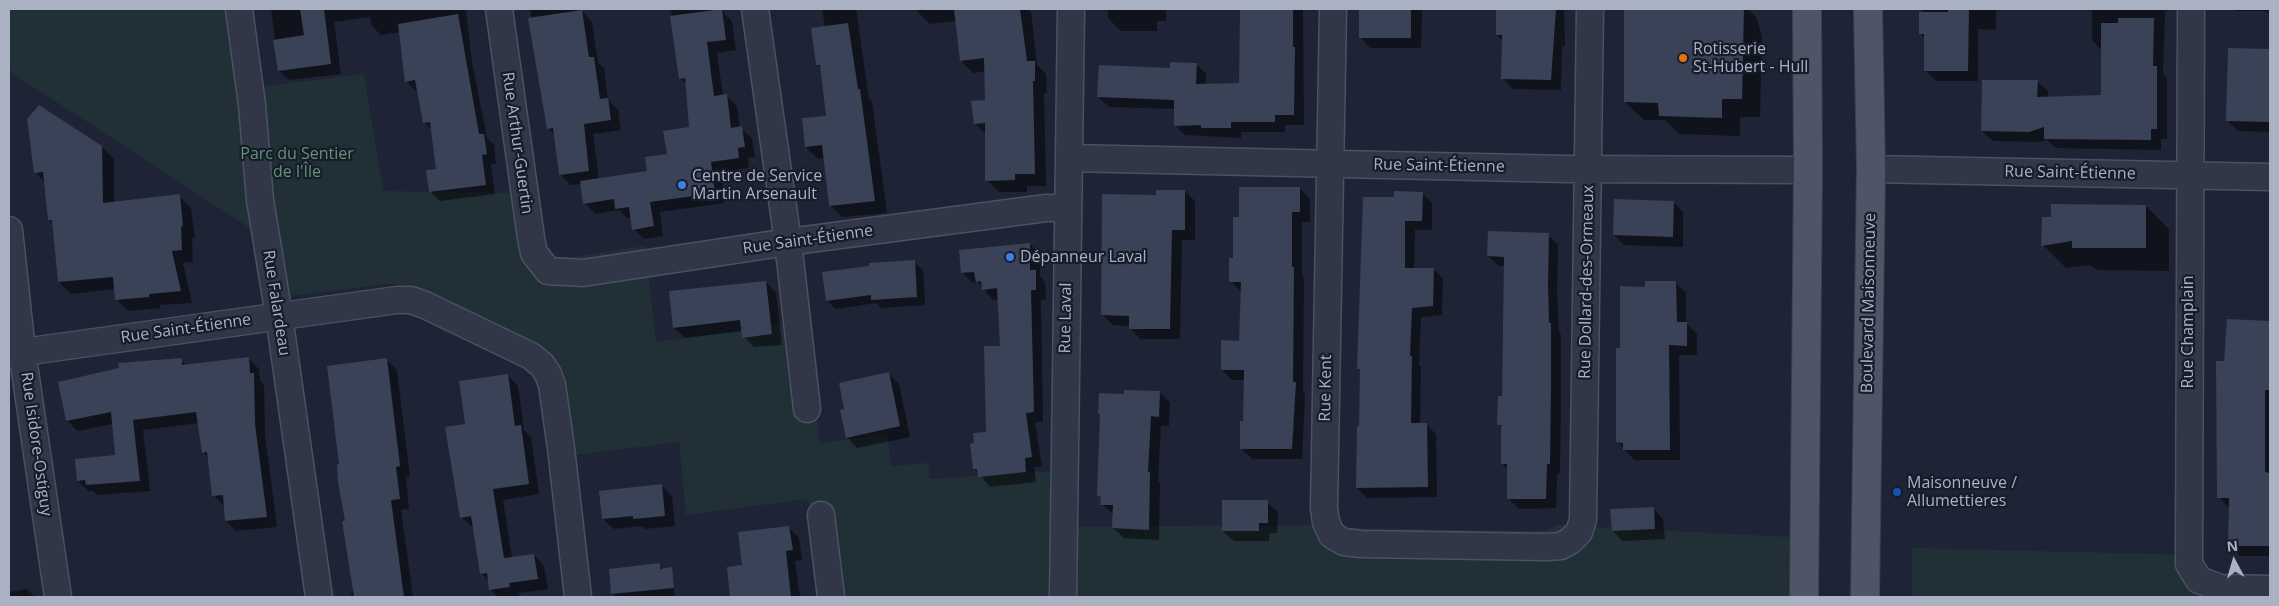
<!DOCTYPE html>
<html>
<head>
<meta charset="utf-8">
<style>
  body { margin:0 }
  #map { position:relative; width:2279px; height:606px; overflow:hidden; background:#1e2435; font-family:"Open Sans",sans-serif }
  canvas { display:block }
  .frame { position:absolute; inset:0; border:10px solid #aab1c3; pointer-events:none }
  .north { position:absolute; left:2209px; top:536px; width:50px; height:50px; -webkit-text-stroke:4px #171c2a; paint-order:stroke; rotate:354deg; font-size:14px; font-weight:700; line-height:20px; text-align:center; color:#aab1c3 }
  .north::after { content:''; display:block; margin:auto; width:18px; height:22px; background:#aab1c3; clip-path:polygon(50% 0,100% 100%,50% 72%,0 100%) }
</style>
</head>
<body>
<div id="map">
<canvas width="2279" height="606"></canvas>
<div class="frame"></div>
<div class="north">N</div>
</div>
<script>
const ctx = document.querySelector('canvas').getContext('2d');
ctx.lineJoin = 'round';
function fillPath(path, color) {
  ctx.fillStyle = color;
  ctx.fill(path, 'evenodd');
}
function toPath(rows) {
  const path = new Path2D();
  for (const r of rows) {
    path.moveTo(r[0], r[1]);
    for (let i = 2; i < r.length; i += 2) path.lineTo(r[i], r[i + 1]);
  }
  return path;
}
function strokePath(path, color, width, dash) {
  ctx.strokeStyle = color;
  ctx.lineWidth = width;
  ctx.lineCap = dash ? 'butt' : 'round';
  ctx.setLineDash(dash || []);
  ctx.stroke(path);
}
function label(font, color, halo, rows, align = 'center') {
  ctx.font = font + ' "Open Sans",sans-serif';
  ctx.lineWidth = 4.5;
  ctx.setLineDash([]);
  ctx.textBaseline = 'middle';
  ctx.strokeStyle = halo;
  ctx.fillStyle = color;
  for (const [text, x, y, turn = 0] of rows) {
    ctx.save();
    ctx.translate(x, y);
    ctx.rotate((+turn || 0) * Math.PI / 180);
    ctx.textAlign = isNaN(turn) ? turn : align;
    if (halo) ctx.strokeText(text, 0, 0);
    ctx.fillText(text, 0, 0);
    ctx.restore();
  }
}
fillPath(toPath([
  [9,9,229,9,240,89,364,74,383,191,513,193,545,256,570,257,645,246,656,342,786,324,812,389,820,443,887,434,891,466,928,463,930,479,1051,471,1050,527,1308,525,1319,519,1331,526,1348,528,1533,531,1548,530,1557,525,1791,537,1790,597,820,597,808,499,686,515,679,442,551,458,539,368,412,289,398,284,384,284,267,299,259,234,9,71],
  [1912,548,2201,555,2208,572,2270,597,1912,597]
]), '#203036');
fillPath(toPath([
  [271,9,466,9,472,62,487,138,494,145,496,164,491,164,495,194,440,201,431,192,437,170,432,130,424,122,419,91,416,91,406,81,400,32,381,35,371,25,370,17,334,22,341,74,289,80,279,71],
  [530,9,580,9,592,22,598,63,604,68,608,100,618,110,621,130,593,134,599,179,649,172,668,155,690,128,687,85,680,78,671,9,723,9,724,14,732,21,736,50,717,53,723,96,727,96,737,106,740,128,752,138,755,157,748,158,749,168,720,172,725,203,660,212,663,236,644,239,634,229,632,218,627,218,619,210,595,214,585,203,582,184,571,185,560,174,555,135,548,128],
  [822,9,856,9,869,99,872,102,887,213,842,217,830,205,825,158,818,159,806,147,827,117,822,69,818,65,825,27],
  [917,9,1027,9,1031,12,1037,65,1046,74,1047,93,1044,93,1046,186,1027,186,1027,192,999,192,987,180,986,135,975,123,986,101,986,71,973,73,961,61,956,21,930,24,918,12],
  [1108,9,1166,9,1166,21,1157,21,1157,31,1121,31,1108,18],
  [1242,9,1303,9,1304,125,1285,125,1285,132,1241,132,1241,138,1185,135,1175,125,1175,109,1109,107,1098,97,1171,69,1196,64,1206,74,1206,85,1241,85],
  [1361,9,1422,9,1421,48,1370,48,1360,37],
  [1497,9,1564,9,1565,46,1562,46,1561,90,1513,89,1502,78,1503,41,1497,35],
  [1625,9,1748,9,1756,17,1762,36,1760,117,1740,117,1740,136,1679,134,1665,120,1644,120,1625,102],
  [1923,9,1996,9,1996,30,1978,29,1978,81,1936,81,1925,70,1925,39,1920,33],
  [2092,9,2168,9,2168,11,2165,11,2163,74,2167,78,2167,139,2161,139,2161,150,2056,148,2047,140,2040,142,1993,141,1982,131,2037,81,2048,91,2048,98,2103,96,2102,51,2092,40],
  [2233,9,2270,9,2270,15,2267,11,2235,11],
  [2229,50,2270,50,2270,132,2238,131,2228,121],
  [102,147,114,159,114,203,179,196,191,208,195,238,192,238,193,262,183,263,192,303,160,305,160,308,128,311,116,299,115,289,71,294,59,282,53,224,49,220,45,182,36,173],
  [1300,188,1310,199,1310,222,1302,222,1302,276,1304,278,1303,391,1305,394,1302,459,1252,459,1241,448,1245,422,1245,380,1232,380,1222,370,1240,342,1242,292,1230,281,1240,218],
  [1185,191,1195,201,1195,240,1182,240,1180,339,1140,339,1130,328,1130,326,1113,325,1103,315,1157,196],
  [1422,193,1432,203,1432,230,1415,230,1414,269,1434,269,1443,279,1442,315,1421,317,1419,365,1421,367,1420,424,1427,425,1436,434,1437,497,1367,498,1357,488,1361,371,1359,368,1395,198],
  [1673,202,1683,212,1683,247,1624,245,1614,235],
  [2146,206,2169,229,2169,271,2096,270,2090,265,2066,268,2043,245,2052,218],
  [1548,235,1558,245,1557,293,1559,332,1561,335,1561,397,1560,473,1557,474,1556,508,1519,509,1508,498,1508,469,1502,464,1502,428,1498,424,1504,397,1505,266,1499,266,1488,256],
  [1030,244,1040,254,1040,276,1045,282,1046,299,1041,300,1043,422,1035,422,1042,467,1034,467,1036,482,990,487,974,468,976,444,987,433,1001,347,999,299,993,300,978,282,973,283,963,273,960,251],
  [914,262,923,270,925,305,881,308,877,303,835,309,827,300],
  [766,282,776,293,782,345,754,347,744,337,743,331,685,338,674,328,670,292],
  [1676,283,1686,293,1686,323,1697,334,1697,355,1679,355,1680,460,1634,460,1618,442,1621,349,1646,288],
  [2228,320,2270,322,2270,556,2240,556,2229,545,2229,508,2219,497],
  [248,358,259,369,260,381,264,385,265,435,277,527,236,531,226,521,225,506,213,495,208,457,203,452,199,423,143,430,150,491,97,495,93,491,89,491,78,481,117,456,113,424,78,431,67,421,181,360,187,366],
  [387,360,397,370,410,476,406,477,409,509,401,510,413,597,352,597,351,591,354,591,340,465],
  [888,373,899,384,910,437,857,448,847,437,846,410],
  [508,376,518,386,524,430,531,437,539,494,503,500,512,558,534,555,544,566,548,589,519,593,519,597,498,597,490,589,489,581,481,573,474,528,462,518,466,425],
  [1159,392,1170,402,1169,426,1161,426,1158,481,1160,483,1159,540,1124,538,1113,528,1114,515,1102,504,1102,499,1098,496,1102,416,1099,414,1125,395],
  [661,485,672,496,675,526,645,529,642,526,614,529,603,519],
  [1267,502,1278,512,1277,533,1269,533,1269,541,1234,541,1223,531],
  [1653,508,1663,519,1665,539,1623,541,1613,531],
  [788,527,799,538,802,560,795,561,800,597,731,597,728,568,743,566],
  [659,565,673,580,675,597,616,597,612,593],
  [27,589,35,597,9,597,9,592]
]), '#0007');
fillPath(toPath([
  [300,9,324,9,331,64,278,71,273,40,304,35],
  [722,9,726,40,707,42,714,96,727,94,731,128,742,126,745,147,738,148,739,158,711,162,715,193,650,202,654,226,632,230,629,207,615,209,614,199,583,204,580,181,647,171,645,157,667,154,663,131,689,127,685,78,679,79,670,16],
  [954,9,1020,9,1027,61,1035,61,1035,81,1033,81,1035,174,1015,174,1015,180,985,181,985,123,974,124,971,101,985,100,984,58,960,61],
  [1240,9,1293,9,1293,47,1295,47,1294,115,1275,115,1275,122,1231,122,1231,128,1201,128,1201,125,1174,126,1174,100,1097,97,1099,65,1170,68,1170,62,1197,63,1196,84,1239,83],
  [1359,9,1411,9,1411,38,1359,38],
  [1496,9,1556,9,1551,80,1501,79,1502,35,1496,35],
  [1624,9,1744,9,1742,99,1722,99,1722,118,1659,116,1658,103,1624,102],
  [1948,9,1969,9,1968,71,1924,71,1924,34,1919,34,1919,12,1948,12],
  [582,10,589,57,594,57,600,99,608,98,611,120,584,124,589,171,559,175,553,128,547,129,528,18],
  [458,14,479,134,484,134,487,154,482,155,486,185,429,192,426,170,436,169,430,122,423,123,415,80,405,82,398,24],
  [2118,18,2154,18,2153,66,2157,66,2157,129,2151,129,2151,140,2044,139,2044,127,2029,132,1981,131,1982,80,2038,80,2037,97,2101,95,2101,23,2118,23],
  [848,23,858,89,860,89,875,201,829,206,822,145,805,147,802,118,826,116,820,65,816,65,811,28],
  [2228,48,2270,49,2270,122,2226,121],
  [39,105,102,146,103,203,180,194,183,226,181,227,182,250,172,251,181,291,149,294,149,297,115,300,113,277,58,282,52,220,48,220,43,172,34,173,27,119],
  [1239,187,1300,187,1300,212,1292,212,1292,267,1294,267,1293,382,1296,382,1292,449,1240,449,1240,421,1243,421,1244,370,1221,370,1221,340,1239,341,1241,282,1229,282,1229,258,1233,258,1233,217,1239,217],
  [1156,190,1185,190,1185,230,1172,230,1170,329,1129,329,1129,316,1101,315,1102,194,1156,195],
  [1394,191,1423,192,1422,221,1405,221,1405,268,1434,268,1433,306,1412,308,1410,356,1412,356,1411,423,1427,423,1428,487,1356,488,1357,426,1359,426,1360,369,1357,369,1363,197,1394,197],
  [1614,199,1674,201,1673,237,1613,235],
  [2051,204,2146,205,2146,248,2072,248,2072,241,2041,246,2042,217,2051,217],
  [1488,231,1549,233,1548,282,1549,323,1551,323,1551,386,1550,464,1547,464,1546,499,1507,499,1507,464,1501,464,1501,425,1497,425,1498,396,1502,396,1504,257,1487,256],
  [1030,243,1030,270,1036,270,1036,290,1031,290,1034,412,1026,413,1032,457,1025,458,1026,472,978,477,977,469,973,469,970,444,974,443,973,433,986,432,984,346,1000,346,997,288,982,290,981,281,976,282,974,272,961,273,959,250],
  [915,260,917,297,871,300,871,295,826,301,822,272,869,266,869,263],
  [766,281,772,334,742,338,740,320,673,328,669,291],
  [1645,281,1676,281,1677,322,1687,322,1687,346,1669,345,1670,450,1623,450,1623,443,1616,442,1616,348,1620,348,1620,286,1645,287],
  [2227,319,2270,321,2270,390,2265,390,2265,472,2270,473,2270,546,2228,546,2229,498,2217,498,2216,361,2224,361],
  [249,357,250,373,254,373,255,424,267,517,225,521,223,495,212,496,207,452,202,453,196,412,133,420,140,481,86,485,85,480,77,481,75,459,115,455,111,412,66,421,58,382,119,368,118,363,182,358,182,365],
  [387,358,400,466,396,467,400,499,391,500,404,597,354,597,342,521,345,521,338,482,337,464,339,464,327,366],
  [889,372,900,426,846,438,840,410,844,409,839,383],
  [508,374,515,426,521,425,529,484,493,489,504,558,534,554,538,579,509,583,510,587,489,590,487,573,480,574,471,516,460,518,445,427,465,424,459,381],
  [1124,390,1160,391,1159,417,1151,416,1148,472,1150,472,1149,530,1112,528,1113,505,1100,505,1101,497,1097,496,1100,414,1098,414,1099,393,1124,394],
  [662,484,665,516,633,519,633,516,602,519,599,491],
  [1222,500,1268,500,1268,523,1259,523,1259,531,1222,531],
  [1654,507,1655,529,1612,531,1610,509],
  [789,526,793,550,786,551,791,597,730,597,727,567,742,565,738,532],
  [660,563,660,569,672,567,674,588,611,594,609,569]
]), '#394256');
const minor = toPath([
  [239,9,252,105,260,200,279,316,319,597],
  [499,9,531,238,534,253,548,271,583,273,788,242,1046,208,1068,208],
  [755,9,788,242,807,409],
  [1333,9,1324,508,1326,522,1332,535,1344,542,1361,544,1546,547,1561,546,1570,541,1579,532,1583,520,1590,9],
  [2191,9,2189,564,2199,580,2220,588,2270,589],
  [1069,158,1567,169,1808,170],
  [1871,169,2270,177],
  [9,230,22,351,58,597],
  [9,354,397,300,411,300,425,305,531,356,542,365,548,374,552,385,561,448,578,597],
  [821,515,831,597],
  [1063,597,1071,9]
]);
const primary = toPath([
  [1804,597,1808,170,1807,9],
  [1865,597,1871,169,1868,9]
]);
strokePath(minor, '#4c5161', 29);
strokePath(primary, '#3a404f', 30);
strokePath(minor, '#313746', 26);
strokePath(primary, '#4f5566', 28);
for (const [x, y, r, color] of [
  [1683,58,5,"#e8710a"],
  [682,185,5,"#3f7fe0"],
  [1010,257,5,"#3f7fe0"],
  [1897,492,5,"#1a4fb4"]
]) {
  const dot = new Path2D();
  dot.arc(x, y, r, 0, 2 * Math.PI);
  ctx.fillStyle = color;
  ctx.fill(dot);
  strokePath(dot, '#171c2a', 2);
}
label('16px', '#aab1c3', '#171c2a', [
  ["Rotisserie",1693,49],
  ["St-Hubert - Hull",1693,67],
  ["Centre de Service",692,176],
  ["Martin Arsenault",692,194],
  ["Dépanneur Laval",1020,257],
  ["Maisonneuve /",1907,483],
  ["Allumettieres",1907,501]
], 'left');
label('16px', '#aab1c3', '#171c2a', [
  ["Rue Arthur-Guertin",517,143,82],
  ["Rue Saint-Étienne",1439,166,1],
  ["Rue Saint-Étienne",2070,173,1],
  ["Rue Saint-Étienne",808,240,-8],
  ["Rue Dollard-des-Ormeaux",1587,282,-89],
  ["Rue Falardeau",276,303,81],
  ["Boulevard Maisonneuve",1869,303,-89],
  ["Rue Laval",1066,318,-89],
  ["Rue Saint-Étienne",186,329,-8],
  ["Rue Champlain",2188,332,-90],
  ["Rue Kent",1326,388,-89],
  ["Rue Isidore-Ostiguy",36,444,82]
]);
label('16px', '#629475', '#171c2a', [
  ["Parc du Sentier",297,154],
  ["de l'Île",297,172]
]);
</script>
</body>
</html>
